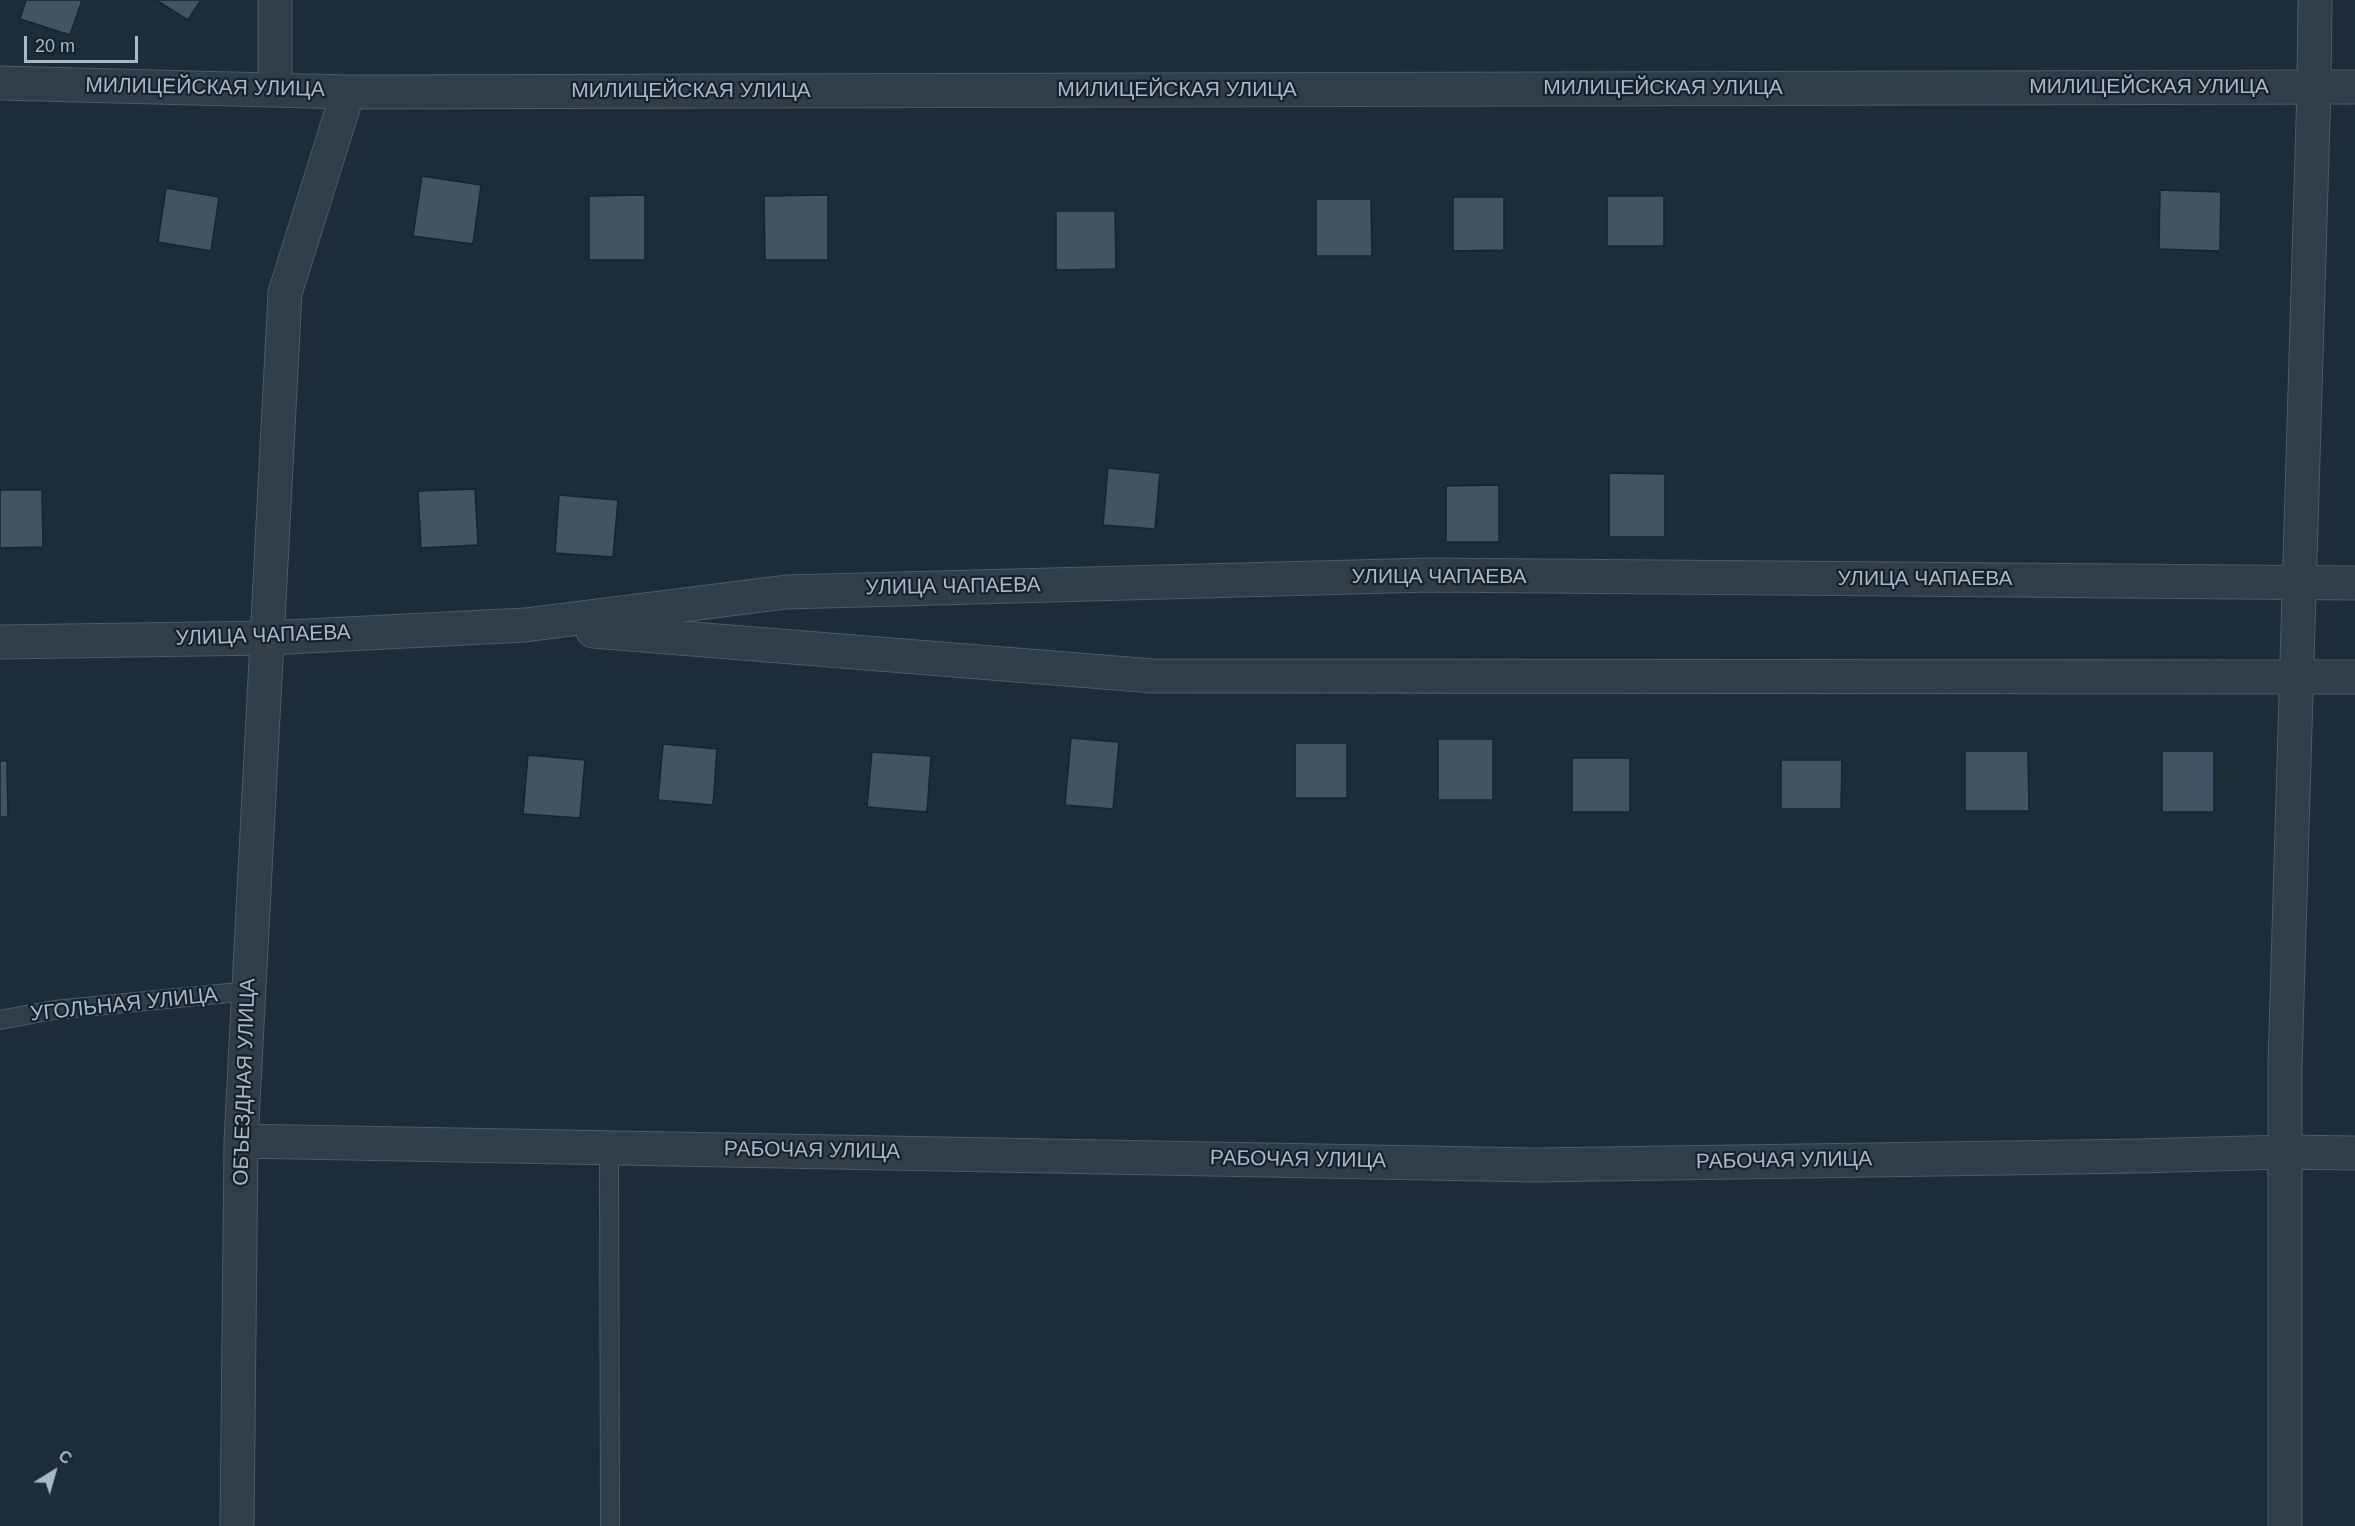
<!DOCTYPE html>
<html>
<head>
<meta charset="utf-8">
<style>
  body { margin:0 }
  #map { position:relative; width:2355px; height:1526px; overflow:hidden; background:#1d2c36; font-family:Arial,sans-serif }
  canvas { display:block }
  .north { position:absolute; left:24px; top:1442px; width:60px; height:60px; -webkit-text-stroke:4px #16222b; paint-order:stroke; rotate:37deg; font-size:16px; font-weight:700; line-height:24px; text-align:center; color:#aab8c5 }
  .north::after { content:''; display:block; margin:auto; width:21px; height:27px; background:#aab8c5; clip-path:polygon(50% 0,100% 100%,50% 72%,0 100%) }
  .scale { position:absolute; left:24px; top:36px; width:114px; height:27px; box-sizing:border-box; border:3px solid #aab8c5; border-top:0; padding-left:8px; font-size:18px; line-height:21px; white-space:nowrap; color:#aab8c5; -webkit-text-stroke:4px #16222b; paint-order:stroke }
</style>
</head>
<body>
<div id="map">
<canvas width="2355" height="1526"></canvas>
<div class="north">С</div>
<div class="scale">20 m</div>
</div>
<script>
const ctx = document.querySelector('canvas').getContext('2d');
ctx.lineJoin = 'round';
function fillPath(path, color) {
  ctx.fillStyle = color;
  ctx.fill(path, 'evenodd');
}
function toPath(rows) {
  const path = new Path2D();
  for (const r of rows) {
    path.moveTo(r[0], r[1]);
    for (let i = 2; i < r.length; i += 2) path.lineTo(r[i], r[i + 1]);
  }
  return path;
}
function strokePath(path, color, width, dash) {
  ctx.strokeStyle = color;
  ctx.lineWidth = width;
  ctx.lineCap = dash ? 'butt' : 'round';
  ctx.setLineDash(dash || []);
  ctx.stroke(path);
}
function label(font, color, halo, rows, align = 'center') {
  ctx.font = font + ' Arial,sans-serif';
  ctx.lineWidth = 4.5;
  ctx.setLineDash([]);
  ctx.textBaseline = 'middle';
  ctx.strokeStyle = halo;
  ctx.fillStyle = color;
  for (const [text, x, y, turn = 0] of rows) {
    ctx.save();
    ctx.translate(x, y);
    ctx.rotate((+turn || 0) * Math.PI / 180);
    ctx.textAlign = isNaN(turn) ? turn : align;
    if (halo) ctx.strokeText(text, 0, 0);
    ctx.fillText(text, 0, 0);
    ctx.restore();
  }
}
const building = toPath([
  [26,0,82,0,70,35,20,19,26,0],
  [156,0,201,0,188,20,156,0],
  [422,176,481,185,473,244,413,236,422,176],
  [166,188,219,197,211,251,158,242,166,188],
  [2160,190,2221,192,2220,251,2159,249,2160,190],
  [645,195,645,260,589,260,589,196,645,195],
  [828,195,828,260,765,260,764,196,828,195],
  [1607,196,1664,196,1664,246,1607,246,1607,196],
  [1453,197,1504,197,1504,250,1453,251,1453,197],
  [1316,199,1371,199,1372,256,1316,256,1316,199],
  [1056,211,1115,211,1116,269,1056,270,1056,211],
  [1108,468,1160,473,1155,529,1103,525,1108,468],
  [1609,473,1665,474,1665,537,1609,537,1609,473],
  [1499,485,1499,542,1446,542,1446,486,1499,485],
  [475,489,478,545,421,548,418,491,475,489],
  [0,490,42,490,43,547,0,548,0,490],
  [559,495,618,500,613,557,555,553,559,495],
  [1071,738,1119,742,1113,809,1065,805,1071,738],
  [1438,739,1493,739,1493,800,1438,800,1438,739],
  [1295,743,1347,743,1347,798,1295,798,1295,743],
  [663,744,717,749,713,805,658,800,663,744],
  [1965,751,2028,751,2029,811,1965,811,1965,751],
  [2162,751,2214,751,2214,812,2162,812,2162,751],
  [872,752,931,756,927,812,867,807,872,752],
  [528,755,585,760,580,818,523,814,528,755],
  [1572,758,1630,758,1630,812,1572,812,1572,758],
  [1781,760,1842,760,1841,809,1781,809,1781,760],
  [0,761,7,761,8,817,0,817,0,761]
]);
fillPath(building, '#435361');
strokePath(building, '#18242d', 1.5);
const lane = toPath([
  [0,1020,54,1010,249,991],
  [609,1147,610,1526]
]);
const street = toPath([
  [0,83,348,92,2355,87],
  [275,90,275,0],
  [593,631,1153,676,2355,677],
  [0,642,267,638,525,625,786,592,1429,575,2355,583],
  [241,1141,1535,1165,2138,1156,2285,1152,2355,1153],
  [237,1526,241,1141,285,293,348,92],
  [2285,1526,2285,1066,2314,87,2315,0]
]);
strokePath(lane, '#4e5b65', 20);
strokePath(street, '#4e5b65', 35);
strokePath(lane, '#313d47', 18);
strokePath(street, '#313d47', 33);
label('21px', '#aab8c5', '#16222b', [
  ["МИЛИЦЕЙСКАЯ УЛИЦА",2149,87],
  ["МИЛИЦЕЙСКАЯ УЛИЦА",205,88,1],
  ["МИЛИЦЕЙСКАЯ УЛИЦА",1663,88],
  ["МИЛИЦЕЙСКАЯ УЛИЦА",1177,90],
  ["МИЛИЦЕЙСКАЯ УЛИЦА",691,91],
  ["УЛИЦА ЧАПАЕВА",1439,577],
  ["УЛИЦА ЧАПАЕВА",1925,579],
  ["УЛИЦА ЧАПАЕВА",953,587,-1],
  ["УЛИЦА ЧАПАЕВА",263,636,-2],
  ["УГОЛЬНАЯ УЛИЦА",124,1005,-6],
  ["ОБЪЕЗДНАЯ УЛИЦА",245,1082,-88],
  ["РАБОЧАЯ УЛИЦА",812,1151,1],
  ["РАБОЧАЯ УЛИЦА",1298,1160,1],
  ["РАБОЧАЯ УЛИЦА",1784,1161,-1]
]);
</script>
</body>
</html>
